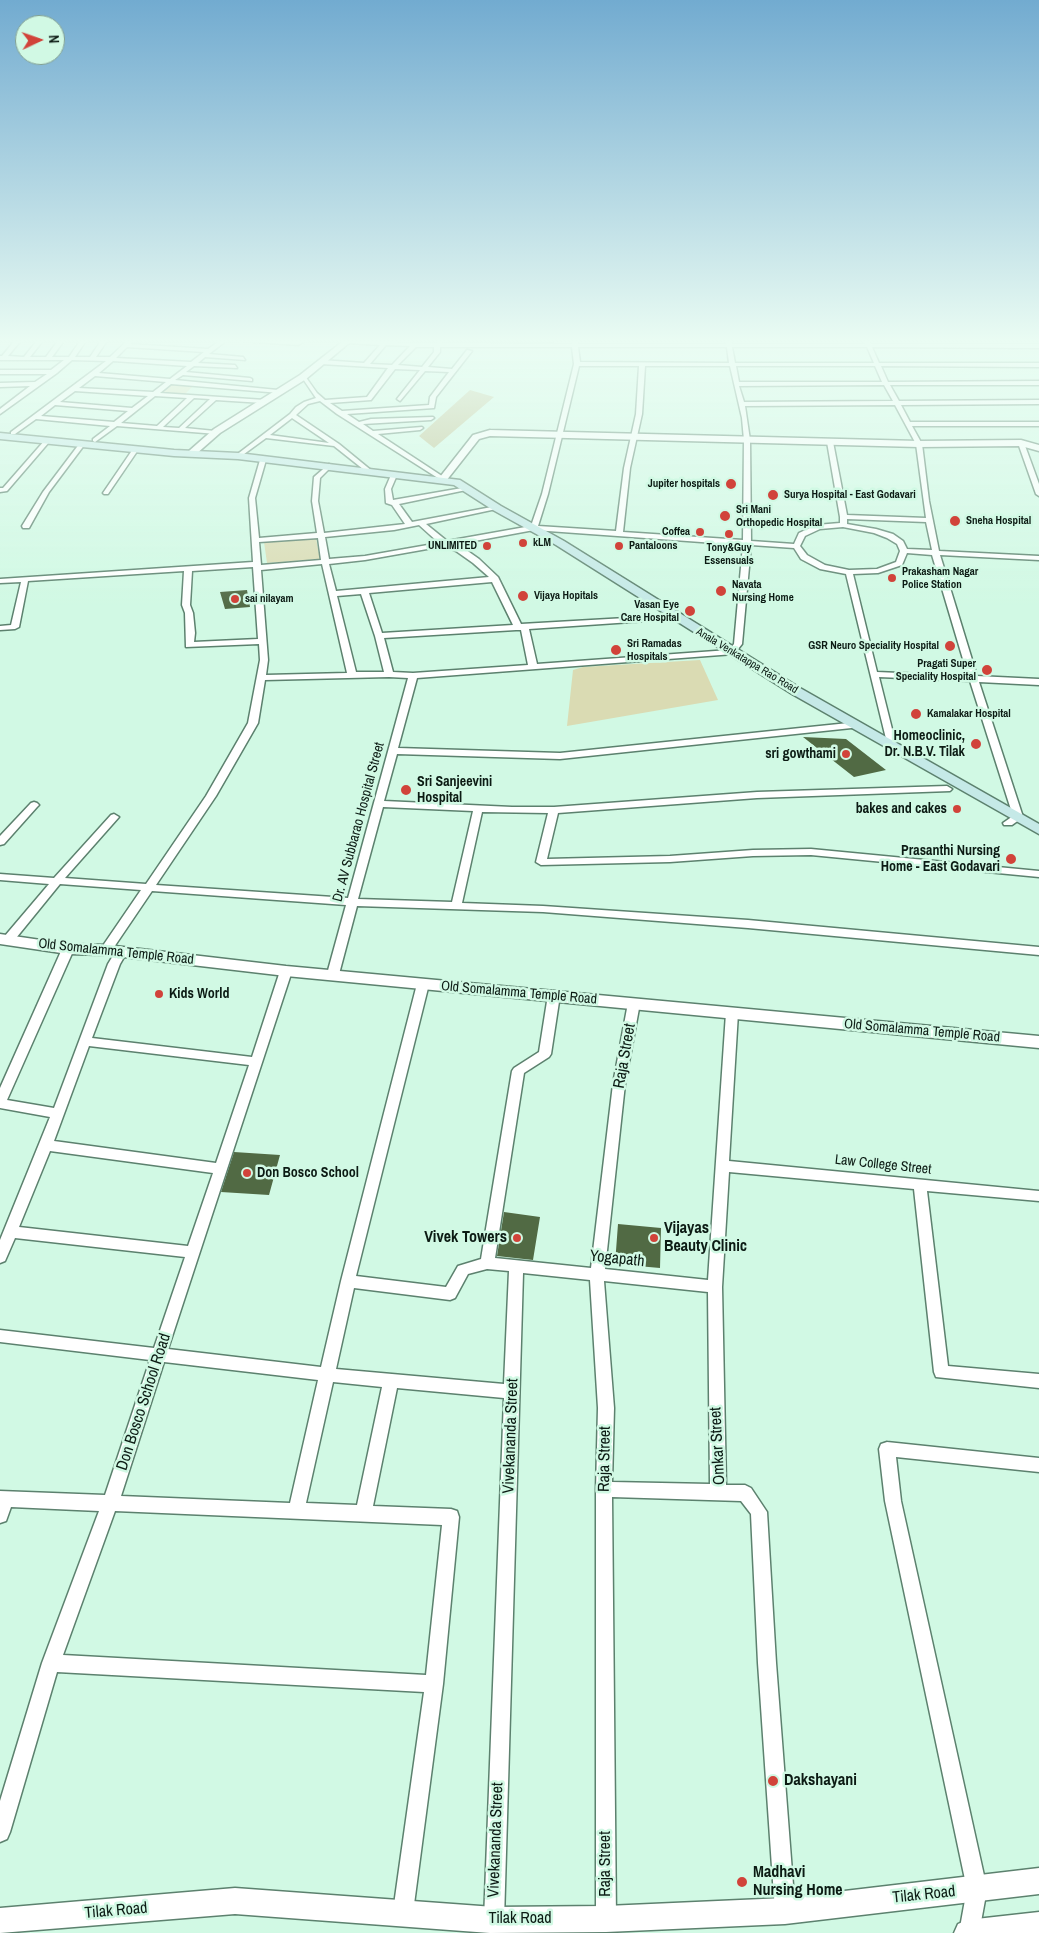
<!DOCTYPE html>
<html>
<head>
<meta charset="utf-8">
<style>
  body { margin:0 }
  #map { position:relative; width:1039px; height:1933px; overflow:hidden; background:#d1f9e4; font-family:"Archivo Narrow",sans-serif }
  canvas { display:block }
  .north { position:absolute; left:15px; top:15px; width:50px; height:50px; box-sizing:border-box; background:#d1f9e4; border:1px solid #82a091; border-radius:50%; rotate:87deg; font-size:14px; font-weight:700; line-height:20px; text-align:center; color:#0c1b14 }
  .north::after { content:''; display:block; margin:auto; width:18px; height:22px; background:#d1433a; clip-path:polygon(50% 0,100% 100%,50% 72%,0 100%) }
</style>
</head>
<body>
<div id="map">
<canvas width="1039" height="1933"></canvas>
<div class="north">N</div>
</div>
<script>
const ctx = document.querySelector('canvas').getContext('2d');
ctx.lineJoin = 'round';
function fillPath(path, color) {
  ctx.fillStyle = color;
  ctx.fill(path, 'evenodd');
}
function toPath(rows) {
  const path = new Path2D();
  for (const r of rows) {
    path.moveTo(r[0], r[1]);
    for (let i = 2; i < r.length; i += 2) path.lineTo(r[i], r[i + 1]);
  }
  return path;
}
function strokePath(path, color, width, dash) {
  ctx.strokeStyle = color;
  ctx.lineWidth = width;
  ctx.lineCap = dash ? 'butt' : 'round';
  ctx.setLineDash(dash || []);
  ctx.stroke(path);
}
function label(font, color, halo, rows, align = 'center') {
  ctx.font = font + ' "Archivo Narrow",sans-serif';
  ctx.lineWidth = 5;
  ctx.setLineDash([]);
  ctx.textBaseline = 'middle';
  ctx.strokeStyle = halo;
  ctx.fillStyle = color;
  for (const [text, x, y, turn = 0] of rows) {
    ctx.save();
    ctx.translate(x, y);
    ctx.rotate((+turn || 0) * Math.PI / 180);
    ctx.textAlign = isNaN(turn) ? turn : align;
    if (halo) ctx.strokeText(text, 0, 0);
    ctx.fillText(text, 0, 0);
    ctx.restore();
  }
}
fillPath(toPath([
  [171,384,194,385,184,395,160,393],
  [316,538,320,559,267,563,264,542],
  [700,660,718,700,567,726,573,670,583,667]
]), '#dadbb3');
fillPath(toPath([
  [470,390,494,397,434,448,419,436]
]), '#bfc08f');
fillPath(toPath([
  [247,590,250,607,225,609,220,592],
  [803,737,846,739,886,770,854,777],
  [234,1152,280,1155,269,1195,221,1192],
  [504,1212,540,1217,533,1260,497,1256],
  [618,1224,661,1228,660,1268,615,1264]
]), '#516a44');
const minor = toPath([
  [17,338,23,338,8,356,24,357,39,338,45,338,30,357,46,357,60,338,66,338,52,357,69,357,82,338,88,338,75,357,90,357,103,338,109,338,96,357,110,357,130,338,136,338,130,344,208,349,221,340,218,338,297,341,302,338,310,338,298,345,227,340,209,354,243,357,245,360,205,357,198,363,235,365,237,368,194,366,186,372,250,378,252,379,252,381,183,375,175,380,278,390,281,392,280,393,171,384,160,393,265,400,265,402,263,403,216,400,185,428,215,431,218,433,217,434,117,426,95,442,93,441,93,439,110,426,36,419,15,434,11,434,11,432,106,361,72,360,57,373,0,414,0,409,30,386,0,387,0,383,35,382,47,374,0,374,0,370,51,370,64,360,0,360,0,356,2,356,17,338],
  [127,347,204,352,191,362,116,358,127,347],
  [113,361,187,366,170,379,99,373,113,361],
  [95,376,166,382,153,392,79,388,95,376],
  [75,391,148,396,132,408,60,402,75,391],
  [155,396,187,398,157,426,121,423,155,396],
  [194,398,210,399,179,428,163,427,194,398],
  [55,405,128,411,114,422,41,416,55,405],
  [573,338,579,338,578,344,726,344,725,338,731,338,732,344,865,344,862,338,868,338,871,344,1039,344,1039,348,872,347,879,363,1039,363,1039,367,881,366,888,382,1039,381,1039,385,890,385,899,401,1039,400,1039,404,901,405,910,422,1039,422,1039,426,912,426,922,444,929,501,939,551,1039,556,1039,560,940,555,977,676,1039,679,1039,685,979,682,1023,817,1012,825,1004,825,1003,823,1013,816,970,681,879,677,896,745,894,747,888,747,846,574,820,569,801,559,794,548,751,545,742,644,734,654,417,678,398,748,560,753,858,722,863,725,861,727,560,759,397,754,384,801,512,807,554,807,757,792,947,786,952,789,950,791,757,798,558,813,547,859,670,856,753,850,811,849,1039,871,1039,877,811,855,753,856,670,862,541,865,536,862,548,813,482,812,462,903,543,906,748,920,1039,947,1039,955,748,928,543,912,357,906,339,974,333,978,327,974,346,905,152,891,110,953,106,954,100,950,141,890,60,884,12,943,4,943,2,940,4,937,49,884,0,880,0,874,54,878,111,815,114,814,119,817,65,878,146,884,206,796,248,723,260,660,259,644,186,647,185,613,182,605,184,571,28,581,19,627,15,629,0,630,0,626,11,625,21,582,0,583,0,579,253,562,249,498,260,460,263,458,266,460,255,498,259,538,317,533,312,501,314,477,329,464,332,466,320,478,318,501,324,533,405,524,392,505,386,503,385,489,391,475,394,473,397,475,391,489,393,500,468,487,471,489,399,504,412,522,497,506,501,508,426,524,447,541,531,526,542,494,574,364,572,347,440,347,440,352,428,367,452,369,467,350,472,351,436,397,434,408,347,414,359,422,371,419,433,417,434,418,431,420,363,424,373,431,422,427,423,428,420,430,378,434,445,478,445,480,441,480,337,414,320,401,308,404,296,415,339,444,372,471,372,473,368,473,334,446,266,438,240,457,235,456,290,414,296,407,304,402,316,398,301,376,305,376,317,393,325,400,367,397,388,368,321,364,318,362,321,360,364,363,380,345,348,343,346,340,415,343,436,343,442,339,445,341,442,343,572,344,573,338],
  [386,345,410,346,392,365,370,364,386,345],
  [416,347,434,347,434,352,422,367,398,365,416,347],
  [578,347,727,347,729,363,580,362,578,347],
  [732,347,867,347,874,363,735,363,732,347],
  [579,366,639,366,636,414,624,468,616,531,538,526,548,494,579,366],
  [645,366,730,366,742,418,744,440,743,540,623,532,630,468,642,414,645,366],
  [736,366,875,366,882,382,739,382,736,366],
  [395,369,420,370,397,399,400,401,425,371,449,372,430,397,429,405,342,411,330,403,371,400,395,369],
  [884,385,893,401,744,402,739,386,884,385],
  [895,405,916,444,926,518,847,515,833,442,830,440,827,442,840,517,840,523,816,525,799,533,794,544,751,541,750,440,745,406,895,405],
  [292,418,329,443,270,435,292,418],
  [847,519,926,522,932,550,907,549,903,541,893,534,876,529,847,524,847,519],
  [419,525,439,543,365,556,329,559,325,537,394,530,419,525],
  [843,527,874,533,887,538,897,544,900,551,896,562,877,569,849,570,825,565,807,555,800,546,805,536,820,529,843,527],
  [534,530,743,545,734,644,729,650,537,664,529,629,661,620,665,618,661,616,521,624,498,577,479,559,462,547,453,545,534,530],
  [318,538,321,560,261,565,259,542,318,538],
  [444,546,456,551,473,563,489,577,336,591,329,564,365,560,444,546],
  [907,553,932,555,968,676,877,672,853,574,878,573,902,565,907,553],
  [322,564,347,673,266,675,268,660,261,570,322,564],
  [253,567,258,639,194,642,195,633,193,613,190,605,192,571,253,567],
  [492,582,513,625,382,633,369,593,492,582],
  [361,594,375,636,384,672,356,672,337,596,361,594],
  [516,630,521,630,528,665,413,673,393,672,384,638,516,630],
  [389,677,408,678,348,898,156,885,216,796,258,723,265,680,389,677],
  [383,807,473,811,452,902,358,899,383,807],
  [45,440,50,441,7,491,0,492,0,488,3,488,45,440],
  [1021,441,1024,443,1039,484,1039,496,1036,494,1018,443,1021,441],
  [80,443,85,444,49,492,29,528,23,528,22,526,43,492,80,443],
  [133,449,138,450,108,494,104,494,103,493,133,449],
  [34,802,37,803,39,805,37,807,4,844,0,845,0,836,31,803,34,802],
  [68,945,74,949,7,1100,54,1108,108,964,117,949,121,948,127,952,120,964,92,1038,252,1057,280,971,286,967,292,971,168,1349,321,1367,341,1281,417,984,423,980,429,984,356,1276,446,1287,458,1266,481,1259,512,1071,514,1068,539,1052,548,995,554,991,560,995,551,1054,549,1057,524,1073,495,1258,591,1268,613,1084,628,1003,634,999,640,1003,625,1084,605,1269,708,1280,726,1013,732,1009,738,1013,729,1161,1039,1191,1039,1201,927,1191,948,1366,1039,1374,1039,1388,936,1377,934,1372,914,1189,729,1172,722,1287,726,1485,745,1485,751,1488,767,1512,776,1663,795,1911,792,1918,785,1921,778,1918,775,1911,758,1663,751,1514,741,1501,612,1497,616,1919,613,1926,606,1929,599,1926,596,1919,596,1489,598,1408,590,1280,523,1273,504,1920,501,1927,494,1930,487,1927,484,1920,504,1398,397,1388,373,1506,451,1509,457,1511,459,1517,443,1684,413,1912,410,1919,403,1922,396,1919,393,1912,424,1692,57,1672,10,1832,7,1839,0,1842,0,1801,42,1663,99,1511,11,1507,6,1521,0,1523,0,1491,105,1495,150,1360,0,1342,0,1330,154,1348,185,1257,15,1238,5,1261,0,1263,0,1240,50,1117,0,1108,0,1088,62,949,68,945],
  [89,1046,249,1065,216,1163,54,1141,89,1046],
  [50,1151,213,1173,188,1246,19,1227,50,1151],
  [487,1269,509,1271,504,1384,336,1369,354,1288,450,1300,455,1298,468,1274,487,1269],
  [604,1281,708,1292,710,1484,612,1482,614,1408,604,1281],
  [164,1362,318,1380,290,1503,121,1496,164,1362],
  [333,1382,382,1387,357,1505,306,1503,333,1382],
  [115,1511,442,1525,426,1675,63,1655,115,1511],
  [887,1442,1039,1458,1039,1472,896,1457,901,1501,987,1889,979,1933,959,1933,967,1889,885,1501,879,1449,881,1444,887,1442]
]);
const tertiary = toPath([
  [347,338,355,338,306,379,220,433,195,455,189,455,189,451,214,429,300,375,347,338],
  [490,430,919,441,1021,440,1039,445,1039,451,1021,446,919,447,490,436,479,439,446,481,440,481,440,477,473,435,490,430],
  [0,934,68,944,106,945,286,966,1039,1036,1039,1048,286,976,106,955,68,954,0,944,0,934],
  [1039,1868,1039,1894,785,1924,606,1932,490,1933,235,1914,0,1933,0,1908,235,1888,494,1907,606,1906,785,1898,1039,1868],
  [1039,1912,1039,1933,954,1933,958,1924,967,1920,1039,1912]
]);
const secondary = toPath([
  [0,433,174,450,238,453,460,480,501,506,564,541,800,688,1039,824,1039,834,792,694,556,545,493,510,454,485,238,459,174,456,0,439,0,433]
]);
strokePath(minor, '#5c816e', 3);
strokePath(tertiary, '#5c816e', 3);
strokePath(secondary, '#5c816e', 3);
fillPath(minor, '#fff');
fillPath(tertiary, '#fff');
fillPath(secondary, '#c5e9e7');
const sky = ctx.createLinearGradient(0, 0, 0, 609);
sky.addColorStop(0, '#72abd0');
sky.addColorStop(0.56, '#eafcf3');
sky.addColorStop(1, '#eafcf300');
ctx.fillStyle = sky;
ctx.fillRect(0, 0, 1039, 609);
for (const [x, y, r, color] of [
  [731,484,6,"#d1433a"],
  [773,495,6,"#d1433a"],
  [725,516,6,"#d1433a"],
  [955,521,6,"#d1433a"],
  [700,532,5,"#d1433a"],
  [729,534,5,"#d1433a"],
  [523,543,5,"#d1433a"],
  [487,546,5,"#d1433a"],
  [619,546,5,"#d1433a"],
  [892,578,5,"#d1433a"],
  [721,591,6,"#d1433a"],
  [523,596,6,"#d1433a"],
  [235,599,5,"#d1433a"],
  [690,611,6,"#d1433a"],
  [950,646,6,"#d1433a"],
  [616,650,6,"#d1433a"],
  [987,670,6,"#d1433a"],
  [916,714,6,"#d1433a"],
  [976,744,6,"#d1433a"],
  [846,754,5,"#d1433a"],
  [406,790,6,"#d1433a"],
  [957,809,5,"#d1433a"],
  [1011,859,6,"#d1433a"],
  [159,994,5,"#d1433a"],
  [247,1173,5,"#d1433a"],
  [517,1238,5,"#d1433a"],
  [654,1238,5,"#d1433a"],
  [773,1781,6,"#d1433a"],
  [742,1882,6,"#d1433a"]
]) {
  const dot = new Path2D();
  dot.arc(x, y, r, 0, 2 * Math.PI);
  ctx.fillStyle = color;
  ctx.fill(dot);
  strokePath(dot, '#d1f9e4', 2);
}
label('bold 11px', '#0c1b14', '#d1f9e4', [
  ["Jupiter hospitals",720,484,"right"],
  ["Surya Hospital - East Godavari",784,495],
  ["Sri Mani",736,510],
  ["Orthopedic Hospital",736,523],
  ["Sneha Hospital",966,521],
  ["Coffea",690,532,"right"],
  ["kLM",533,543],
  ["UNLIMITED",477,546,"right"],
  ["Pantaloons",629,546],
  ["Tony&Guy",729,548,"center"],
  ["Essensuals",729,561,"center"],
  ["Prakasham Nagar",902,572],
  ["Police Station",902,585],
  ["Navata",732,585],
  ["Nursing Home",732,598],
  ["Vijaya Hopitals",534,596],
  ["sai nilayam",245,599],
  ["Vasan Eye",679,605,"right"],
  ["Care Hospital",679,618,"right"],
  ["Sri Ramadas",627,644],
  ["Hospitals",627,657],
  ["GSR Neuro Speciality Hospital",939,646,"right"],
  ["Pragati Super",976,664,"right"],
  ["Speciality Hospital",976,677,"right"],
  ["Kamalakar Hospital",927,714]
], 'left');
label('11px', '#0c1b14', '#d1f9e4', [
  ["Anala Venkatappa Rao Road",747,661,31]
]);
label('bold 14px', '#0c1b14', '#d1f9e4', [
  ["Homeoclinic,",965,736],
  ["Dr. N.B.V. Tilak",965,752],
  ["sri gowthami",836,754],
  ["Sri Sanjeevini",417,782,"left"],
  ["Hospital",417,798,"left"],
  ["bakes and cakes",947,809],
  ["Prasanthi Nursing",1000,851],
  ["Home - East Godavari",1000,867],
  ["Kids World",169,994,"left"],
  ["Don Bosco School",257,1173,"left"]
], 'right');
label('14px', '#0c1b14', '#d1f9e4', [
  ["Dr. AV Subbarao Hospital Street",359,822,-75],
  ["Old Somalamma Temple Road",116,952,6],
  ["Old Somalamma Temple Road",519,993,5],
  ["Old Somalamma Temple Road",922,1031,5],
  ["Law College Street",883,1165,6]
]);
label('16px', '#0c1b14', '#d1f9e4', [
  ["Raja Street",625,1056,-80],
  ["Yogapath",617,1259,6],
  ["Don Bosco School Road",144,1402,-72],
  ["Vivekananda Street",511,1436,-88],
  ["Omkar Street",718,1446,-93],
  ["Raja Street",605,1459,-89],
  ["Vivekananda Street",496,1840,-88],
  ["Raja Street",606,1864,-90],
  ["Tilak Road",924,1895,-6],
  ["Tilak Road",116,1911,-5],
  ["Tilak Road",520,1919]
]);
label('bold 16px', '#0c1b14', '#d1f9e4', [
  ["Vijayas",664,1229],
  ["Beauty Clinic",664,1247],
  ["Vivek Towers",507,1238,"right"],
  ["Dakshayani",784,1781],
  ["Madhavi",753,1873],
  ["Nursing Home",753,1891]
], 'left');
</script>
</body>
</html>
